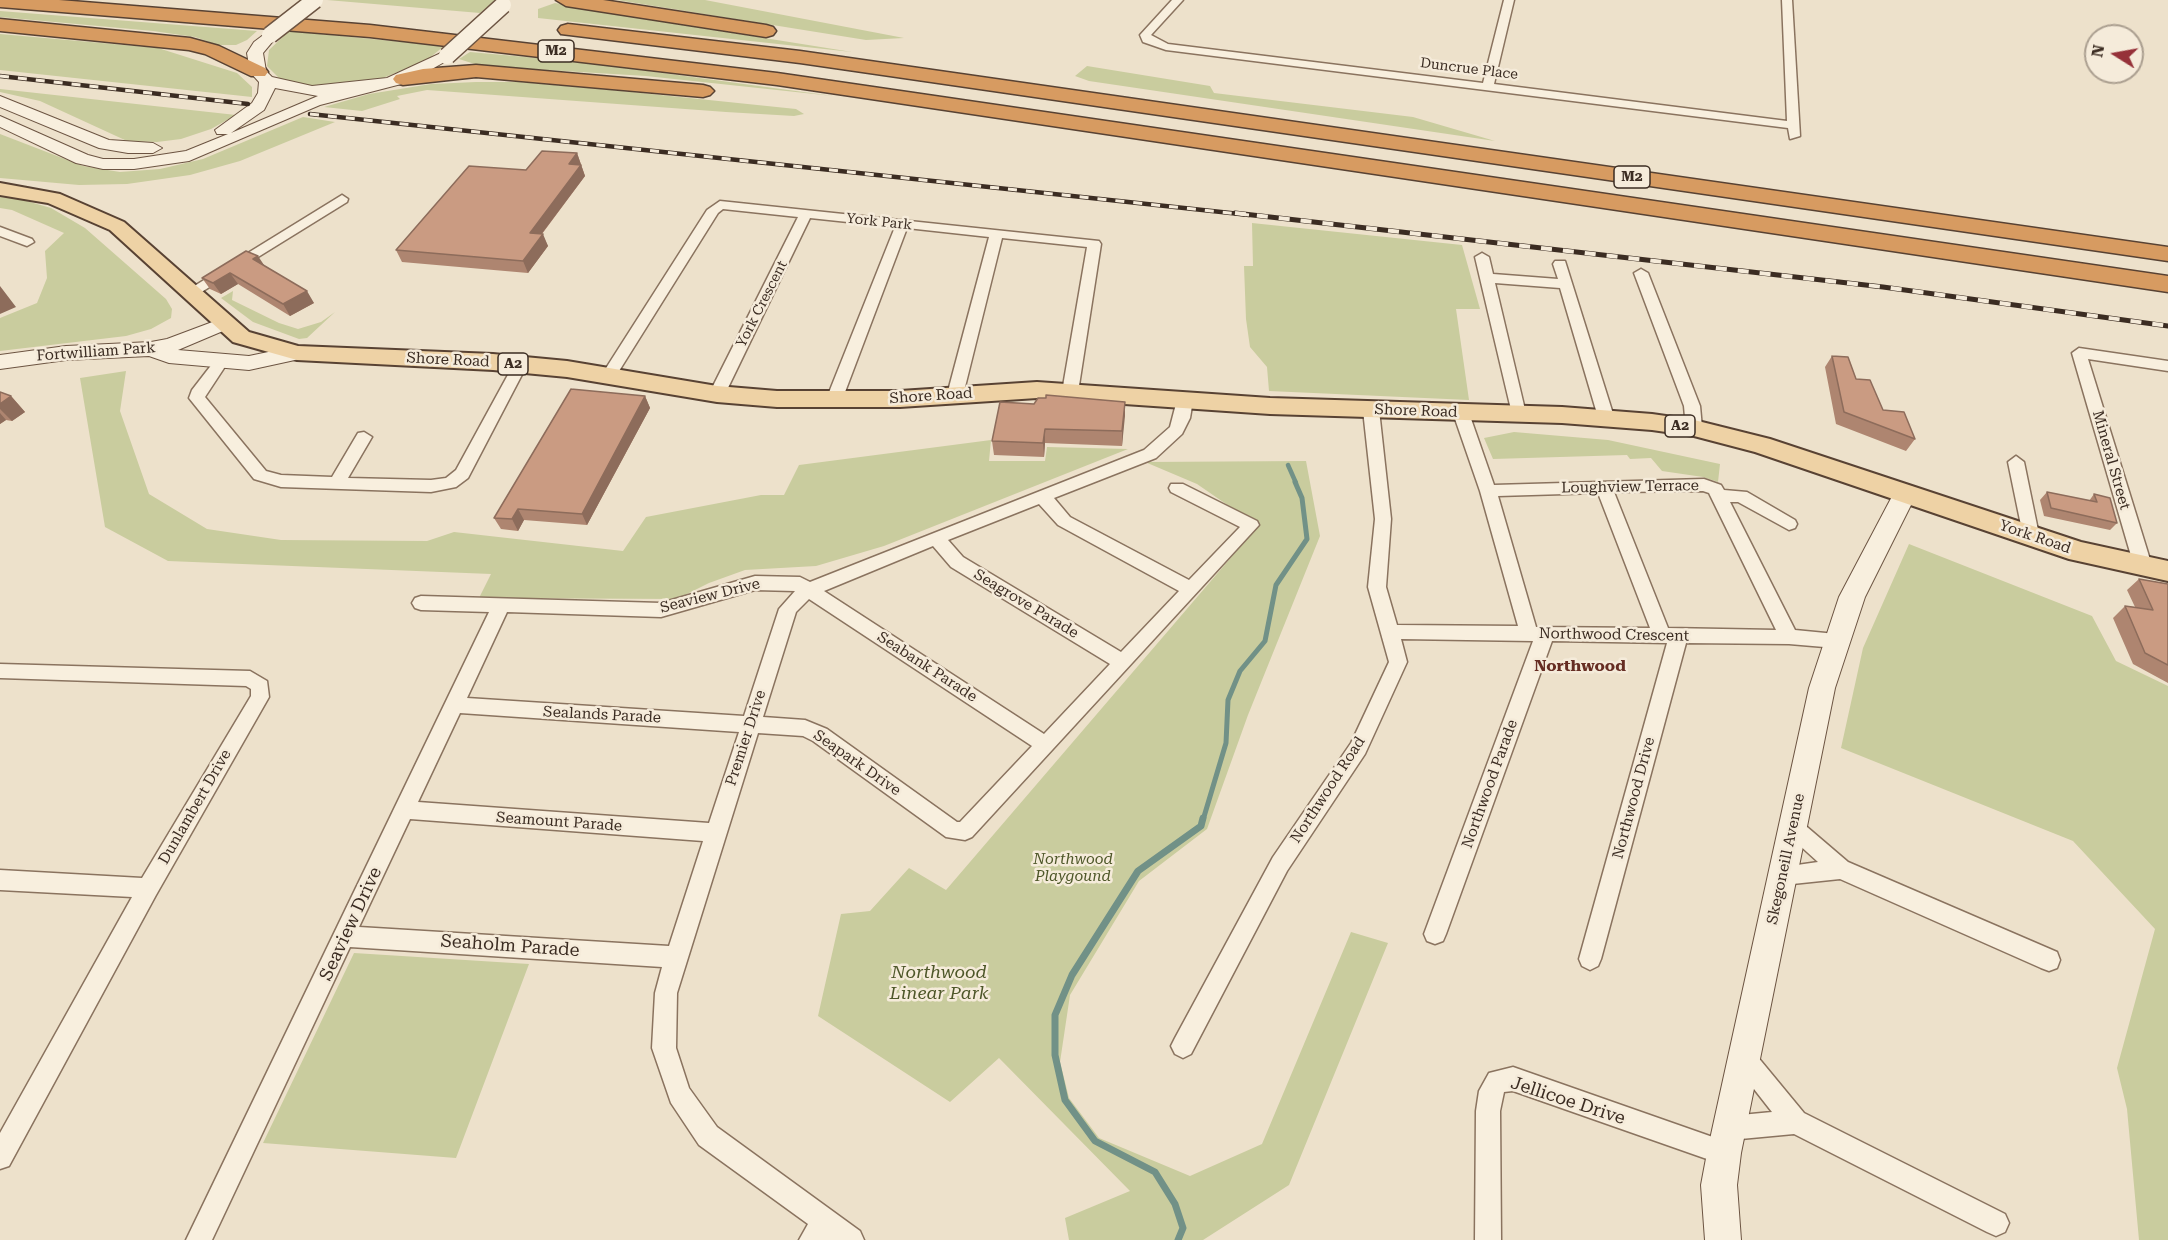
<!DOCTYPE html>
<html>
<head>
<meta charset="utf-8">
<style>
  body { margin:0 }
  #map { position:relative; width:2168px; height:1240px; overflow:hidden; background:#ede1cb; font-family:"Roboto Serif",serif }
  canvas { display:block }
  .north { position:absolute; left:2084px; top:24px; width:60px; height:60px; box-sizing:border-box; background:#f5ebda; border:2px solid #ab9f90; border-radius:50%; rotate:281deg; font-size:16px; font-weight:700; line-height:24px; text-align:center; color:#3b2c22 }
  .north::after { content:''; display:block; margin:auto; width:21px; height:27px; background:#963139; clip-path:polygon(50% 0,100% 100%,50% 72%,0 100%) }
</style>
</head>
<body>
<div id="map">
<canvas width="2168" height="1240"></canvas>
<div class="north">N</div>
</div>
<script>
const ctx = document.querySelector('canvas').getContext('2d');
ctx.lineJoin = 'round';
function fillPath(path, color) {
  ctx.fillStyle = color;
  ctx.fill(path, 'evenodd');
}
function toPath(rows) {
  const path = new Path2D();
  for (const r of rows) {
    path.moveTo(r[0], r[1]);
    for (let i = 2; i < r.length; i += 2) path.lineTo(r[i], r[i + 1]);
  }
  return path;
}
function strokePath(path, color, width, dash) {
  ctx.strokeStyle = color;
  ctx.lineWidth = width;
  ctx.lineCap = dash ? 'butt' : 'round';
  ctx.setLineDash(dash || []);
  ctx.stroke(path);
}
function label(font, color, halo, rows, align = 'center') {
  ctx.font = font + ' "Roboto Serif",serif';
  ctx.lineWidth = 5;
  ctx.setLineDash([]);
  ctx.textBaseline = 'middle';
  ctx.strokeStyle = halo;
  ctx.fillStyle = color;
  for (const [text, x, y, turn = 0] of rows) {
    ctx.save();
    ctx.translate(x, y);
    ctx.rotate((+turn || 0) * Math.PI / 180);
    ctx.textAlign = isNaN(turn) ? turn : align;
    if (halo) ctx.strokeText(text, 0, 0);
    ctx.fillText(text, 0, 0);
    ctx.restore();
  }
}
fillPath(toPath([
  [327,0,495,0,480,13],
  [617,0,705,0,904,38,866,40],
  [555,3,620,15,852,52,538,18,538,9],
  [0,11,257,31,247,40,236,45,218,45,195,37,153,31,0,17],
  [289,31,444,46,427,60,383,78,306,86,279,78,267,66,269,50],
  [0,34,158,48,237,73,252,87,252,97,0,70],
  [470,52,581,62,833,96,646,76,481,66,459,59],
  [1087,66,1210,86,1214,93,1413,117,1495,141,1089,81,1075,76],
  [476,82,519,82,612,90,796,109,804,114,794,116,726,112,427,90,397,96,400,99,362,111,324,107,369,94,431,84],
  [0,89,236,115,211,129,181,139,157,142,127,141,40,101,0,92],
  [303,117,335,122,240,161,190,175,127,184,79,185,0,178,0,134,83,166,120,172,160,169,203,159],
  [0,197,16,198,51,208,85,228,166,299,172,309,171,318,151,329,126,336,0,351,0,318,37,303,47,278,45,251,64,233,12,210,0,208],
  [1252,223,1462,245,1480,309,1456,309,1469,400,1269,391,1267,367,1250,347,1246,319,1244,266,1253,266],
  [233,291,232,300,279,323,298,329,321,322,335,312,307,338,299,339,253,322,221,298],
  [126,371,120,411,149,494,207,529,281,540,427,541,454,532,623,551,646,517,761,495,784,495,799,465,991,440,989,461,1045,461,1047,447,1128,449,884,546,816,566,745,570,709,583,677,599,479,598,491,574,168,561,105,527,80,378],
  [1514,432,1608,440,1720,464,1718,482,1703,477,1662,471,1651,458,1630,459,1627,455,1493,459,1484,438],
  [1306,461,1320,536,1248,715,1207,829,1139,881,1070,995,1060,1062,1069,1098,1099,1138,1190,1176,1262,1144,1351,932,1388,943,1289,1185,1203,1240,1069,1240,1065,1218,1130,1191,999,1058,950,1102,818,1016,841,914,870,911,909,868,946,890,1258,526,1197,484,1145,462],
  [1909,544,2092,616,2116,661,2168,686,2168,1240,2139,1240,2127,1109,2117,1068,2155,929,2073,841,1841,748,1863,648],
  [354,953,529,964,456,1158,263,1143]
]), '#c9cc9e');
strokePath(toPath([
  [1288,465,1296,483]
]), '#719187', 4.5);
strokePath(toPath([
  [1203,820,1226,743,1228,700,1240,671,1265,641,1276,585,1307,539,1302,498,1295,482]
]), '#719187', 5);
strokePath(toPath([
  [1178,1240,1183,1228,1175,1204,1155,1172,1095,1141,1065,1100,1055,1055,1055,1015,1072,975,1138,871,1201,826,1203,818]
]), '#719187', 7);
const street = toPath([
  [1172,0,1183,0,1151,35,1168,44,1483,83,1504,0,1514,0,1494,84,1787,121,1782,0,1792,0,1800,136,1790,139,1788,128,1166,50,1143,42,1140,35,1172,0],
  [342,195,348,199,347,202,195,296,185,296,183,293,342,195],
  [720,201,1099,241,1101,244,1078,392,1070,397,1062,392,1087,247,1002,238,963,395,955,400,947,395,989,237,907,228,842,400,839,404,829,404,826,400,895,227,810,218,725,394,717,399,712,398,709,394,798,217,723,209,718,213,614,379,604,379,601,376,707,210,720,201],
  [0,227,32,239,34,242,27,246,0,236,0,227],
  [1482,253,1489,257,1493,274,1558,279,1553,264,1555,261,1565,261,1614,417,1611,421,1601,421,1598,417,1560,288,1495,283,1526,414,1523,418,1513,418,1475,257,1482,253],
  [1641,269,1648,273,1700,406,1702,428,1700,432,1694,433,1686,428,1684,406,1634,273,1641,269],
  [2079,348,2168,361,2168,371,2088,359,2152,566,2149,571,2143,572,2137,571,2134,566,2072,353,2079,348],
  [221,357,228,362,205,397,266,471,281,475,332,477,358,433,364,432,372,437,348,478,431,480,446,478,456,470,515,362,520,360,527,365,468,478,456,487,431,492,281,487,254,479,189,398,192,390,216,359,221,357],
  [1185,395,1193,400,1190,418,1182,434,1156,458,1054,498,1070,517,1189,580,1240,527,1171,492,1169,488,1171,484,1183,484,1257,521,1259,525,972,837,965,840,946,837,813,741,803,736,758,733,677,993,676,1048,689,1088,717,1127,860,1231,864,1240,799,1240,808,1224,699,1145,671,1103,652,1048,655,993,662,967,350,947,212,1240,186,1240,489,612,421,610,415,608,412,603,415,598,421,596,661,603,755,576,800,577,810,582,1144,450,1170,427,1177,400,1185,395],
  [1039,504,1058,525,1179,591,1121,652,963,557,948,540,1039,504],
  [933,546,951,567,1110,664,1044,734,824,591,933,546],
  [755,590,795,591,779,609,744,716,467,698,507,612,661,617,755,590],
  [809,599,1032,746,960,822,957,822,827,729,805,720,763,717,796,612,809,599],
  [460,713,739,732,709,823,418,802,460,713],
  [410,819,703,841,669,946,359,927,410,819],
  [1371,405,1379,410,1391,519,1386,587,1397,625,1518,626,1480,491,1453,413,1461,408,1469,413,1494,485,1704,479,1721,485,1724,490,1747,492,1795,520,1797,524,1795,528,1789,530,1738,502,1730,502,1795,630,1836,634,1842,636,1845,641,1842,646,1836,648,1789,644,1686,643,1601,959,1598,966,1590,970,1582,966,1579,959,1667,643,1552,641,1446,934,1443,941,1435,944,1427,941,1424,934,1533,641,1401,639,1407,662,1365,754,1287,871,1191,1054,1183,1058,1175,1054,1171,1046,1175,1038,1273,857,1351,743,1389,662,1368,587,1375,519,1363,410,1371,405],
  [1703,491,1709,493,1776,630,1668,628,1614,492,1703,491],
  [1598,493,1650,628,1536,627,1498,496,1598,493],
  [2016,456,2024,462,2039,535,2031,541,2023,535,2008,462,2016,456],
  [0,664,250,671,267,681,269,697,156,895,9,1166,0,1169,0,1133,132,897,0,890,0,870,142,878,251,696,251,689,246,686,0,678,0,664],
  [1793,818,1800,821,1848,862,2057,952,2060,960,2057,968,2049,971,2041,968,1840,879,1783,885,1776,882,1772,875,1776,868,1818,862,1786,833,1783,827,1786,821,1793,818],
  [1744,1046,1752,1050,1804,1113,2005,1214,2009,1223,2005,1232,1996,1236,1987,1232,1794,1134,1730,1140,1721,1137,1718,1128,1721,1119,1730,1116,1772,1112,1736,1066,1732,1058,1736,1050,1744,1046],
  [1513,1067,1724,1141,1733,1144,1736,1153,1733,1162,1724,1165,1513,1091,1504,1092,1500,1111,1501,1240,1475,1240,1476,1111,1479,1091,1489,1073,1513,1067]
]);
const secondary = toPath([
  [270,30,278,35,263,53,266,71,272,77,312,86,387,78,441,53,447,51,455,56,409,82,320,105,189,161,134,169,103,169,76,163,0,127,0,116,88,155,103,159,134,159,186,151,228,134,217,134,215,130,252,103,258,93,259,82,250,72,247,53,254,42,270,30],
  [275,88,318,96,231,133,264,110,275,88],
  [0,96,109,140,153,143,162,148,153,153,128,153,99,148,0,107,0,96],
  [223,318,230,320,233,324,230,328,178,350,249,356,297,346,304,348,307,353,304,358,249,370,169,363,149,356,66,360,0,369,0,355,66,346,151,342,167,339,223,318],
  [1905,485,1913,487,1917,493,1865,597,1835,688,1741,1153,1737,1185,1741,1240,1705,1240,1701,1185,1707,1153,1809,688,1839,597,1897,487,1905,485]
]);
const primary = toPath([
  [0,183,60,194,124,222,249,332,298,346,493,354,567,361,717,386,777,391,900,391,1037,382,1270,398,1562,407,1652,414,1694,420,1770,439,2081,542,2168,561,2168,581,2069,559,1755,452,1694,436,1652,430,1562,423,1270,414,1037,398,900,407,777,407,717,402,567,377,493,370,297,360,233,342,110,230,48,203,0,195,0,183]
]);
const highway = toPath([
  [0,0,59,0,370,25,777,73,2168,276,2168,292,777,85,370,37,0,7,0,0],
  [556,0,603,0,766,25,773,27,776,31,773,35,766,37,566,6,556,0],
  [0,19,190,38,219,46,265,68,268,72,265,76,251,76,205,54,189,50,0,31,0,19],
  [568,24,800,51,2168,247,2168,261,800,63,561,34,558,30,561,26,568,24],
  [476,65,703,85,710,87,714,91,710,95,703,97,476,77,403,85,396,83,393,79,396,75,423,69,476,65]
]);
strokePath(street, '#8a735f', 3);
strokePath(secondary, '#6c5442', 2);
strokePath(primary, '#584233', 4);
strokePath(highway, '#584233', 3);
fillPath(street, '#f8efde');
fillPath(secondary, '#f8efde');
fillPath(primary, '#eed2a5');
fillPath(highway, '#d79b61');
const railFar1 = toPath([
  [0,76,248,104],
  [310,114,1249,215]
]);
const rail = toPath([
  [1235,213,1883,287,2168,326]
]);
strokePath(railFar1, '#3b2c22', 4.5);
strokePath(rail, '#3b2c22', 5);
strokePath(railFar1, '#f5ebda', 3, [9]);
strokePath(rail, '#f5ebda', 4, [11]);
const secondaryBridge = toPath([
  [270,35,315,0],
  [447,56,503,5]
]);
strokePath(secondaryBridge, '#6c5442', 19, []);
strokePath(secondaryBridge, '#f8efde', 16);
fillPath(toPath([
  [577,153,585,176,542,234,548,246,528,273,402,262,396,250,526,170],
  [265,266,314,303,290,316,238,284,221,294,210,289,202,278],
  [1832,356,1883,410,1915,439,1906,451,1836,424,1825,367],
  [0,392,11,396,25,412,12,421,6,420,0,424],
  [645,396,650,408,587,525,524,520,518,531,501,529,494,518],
  [1125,402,1122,446,1045,443,1044,457,994,455,992,441,1034,404],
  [2047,492,2089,501,2094,494,2117,523,2110,530,2044,516,2040,500],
  [2139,579,2168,584,2168,683,2133,664,2113,618,2125,606,2135,607,2127,590]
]), '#ae8570');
fillPath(toPath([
  [577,153,585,176,534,244,530,233,569,164],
  [543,234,548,246,528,273,523,261],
  [258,256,266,268,253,259],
  [230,273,238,284,221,294,213,283],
  [0,286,16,307,0,314],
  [307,291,314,303,290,316,283,304],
  [11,396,25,412,12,421,0,409,0,404],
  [645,396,650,408,587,525,582,514],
  [1125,402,1125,416,1122,446,1122,431],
  [0,413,6,420,0,424],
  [1045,429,1045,443,1044,457,1043,443],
  [518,509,524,520,518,531,512,519]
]), '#8d6c5b');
const building = toPath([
  [542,151,577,153,569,164,581,165,530,233,543,234,523,261,396,250,469,166,526,170,542,151],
  [246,251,258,256,253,259,307,291,283,304,230,273,213,283,202,278,246,251],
  [1832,356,1848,357,1856,379,1870,380,1883,410,1904,412,1915,439,1844,412,1832,356],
  [571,389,645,396,582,514,518,509,512,519,494,518,571,389],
  [0,392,11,396,0,404,0,392],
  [1046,395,1125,402,1122,431,1045,429,1043,443,992,441,1000,402,1034,404,1038,398,1046,398,1046,395],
  [2047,492,2097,502,2094,494,2110,498,2117,523,2051,508,2047,492],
  [2139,579,2168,584,2168,665,2145,653,2125,606,2153,610,2139,579]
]);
fillPath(building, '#ca9b82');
strokePath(building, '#8d6c5b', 1.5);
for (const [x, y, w] of [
  [556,51,36],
  [1632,177,36],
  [513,364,30],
  [1680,426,30]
]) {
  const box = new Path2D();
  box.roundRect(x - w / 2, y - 11, w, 22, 4.5);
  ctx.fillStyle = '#f5ebda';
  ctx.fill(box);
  strokePath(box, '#3b2c22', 1.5);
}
label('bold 14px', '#3b2c22', null, [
  ["M2",556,51],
  ["M2",1632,177],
  ["A2",513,364],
  ["A2",1680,426]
]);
label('14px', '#3b2c22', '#f5ebda', [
  ["Duncrue Place",1469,69,7],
  ["York Park",879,222,6],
  ["York Crescent",762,304,-63]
]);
label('15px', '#3b2c22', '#f5ebda', [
  ["Fortwilliam Park",96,352,-4],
  ["Shore Road",448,360,3],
  ["Shore Road",931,396,-4],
  ["Shore Road",1416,411,2],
  ["Mineral Street",2111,460,74],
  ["Loughview Terrace",1630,487,-1],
  ["York Road",2035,537,19],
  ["Seaview Drive",710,596,-14],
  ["Seagrove Parade",1026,604,31],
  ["Northwood Crescent",1614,635,1],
  ["Seabank Parade",927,667,33],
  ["Sealands Parade",602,715,3],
  ["Premier Drive",746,738,-72],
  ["Seapark Drive",857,763,35],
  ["Northwood Parade",1490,784,-70],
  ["Northwood Road",1328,790,-57],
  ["Northwood Drive",1634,798,-75],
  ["Dunlambert Drive",195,807,-60],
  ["Seamount Parade",559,822,4],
  ["Skegoneill Avenue",1786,859,-78]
]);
label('italic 15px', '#4e5729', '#f5ebda', [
  ["Northwood",1073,860],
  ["Playgound",1073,877]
]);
label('bold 16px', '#662d23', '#f5ebda', [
  ["Northwood",1580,666]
]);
label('18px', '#3b2c22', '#f5ebda', [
  ["Seaview Drive",351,924,-65],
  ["Seaholm Parade",510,946,4],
  ["Jellicoe Drive",1568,1101,18]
]);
label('italic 18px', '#4e5729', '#f5ebda', [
  ["Northwood",939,973],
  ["Linear Park",939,994]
]);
</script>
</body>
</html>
